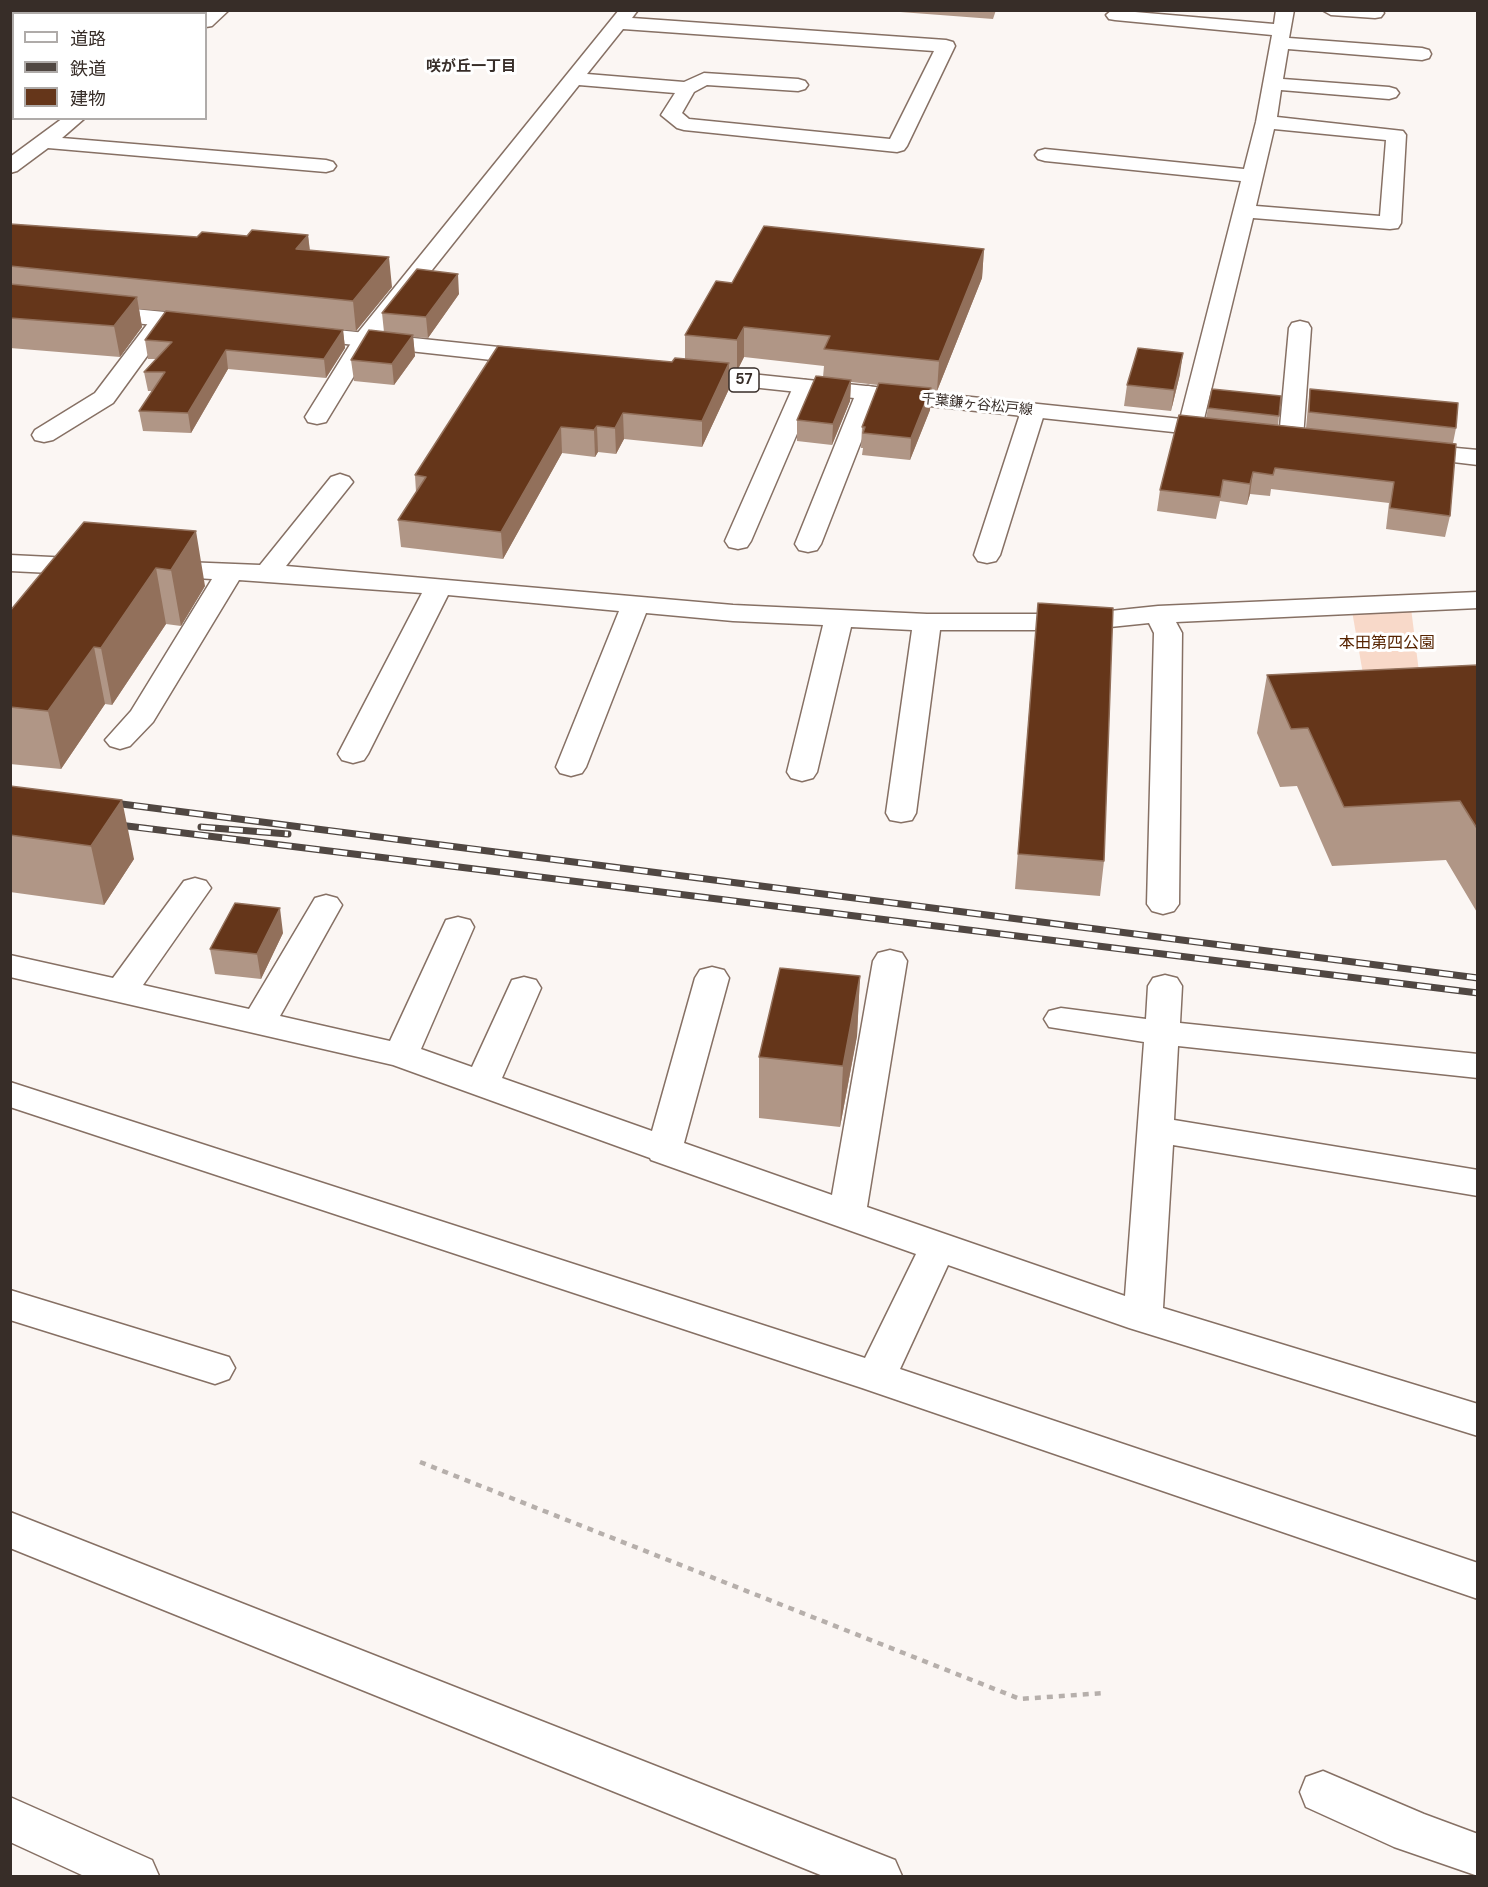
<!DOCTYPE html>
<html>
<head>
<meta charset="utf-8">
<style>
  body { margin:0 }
  #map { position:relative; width:1488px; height:1887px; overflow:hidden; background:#fbf6f3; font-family:"DM Sans","Noto Sans JP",sans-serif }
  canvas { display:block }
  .frame { position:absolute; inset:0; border:12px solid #372d28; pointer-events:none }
  .legend { position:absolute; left:12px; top:12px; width:195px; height:108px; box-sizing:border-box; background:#fff; border:2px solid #afaba9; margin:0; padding:8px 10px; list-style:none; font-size:18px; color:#372d28 }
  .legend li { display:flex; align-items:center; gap:12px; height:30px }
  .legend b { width:30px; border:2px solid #afaba9 }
</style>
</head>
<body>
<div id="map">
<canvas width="1488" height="1887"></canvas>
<div class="frame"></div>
<ul class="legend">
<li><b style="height:8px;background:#fff"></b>道路</li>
<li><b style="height:8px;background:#504742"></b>鉄道</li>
<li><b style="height:16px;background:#65361a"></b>建物</li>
</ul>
</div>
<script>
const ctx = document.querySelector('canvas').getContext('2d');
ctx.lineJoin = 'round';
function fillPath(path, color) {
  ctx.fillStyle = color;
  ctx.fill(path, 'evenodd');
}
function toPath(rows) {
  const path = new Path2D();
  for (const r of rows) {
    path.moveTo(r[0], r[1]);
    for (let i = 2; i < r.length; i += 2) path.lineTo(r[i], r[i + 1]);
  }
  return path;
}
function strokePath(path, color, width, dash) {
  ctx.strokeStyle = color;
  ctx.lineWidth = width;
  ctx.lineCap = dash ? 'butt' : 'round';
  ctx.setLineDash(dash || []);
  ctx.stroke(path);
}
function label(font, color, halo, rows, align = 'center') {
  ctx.font = font + ' "DM Sans","Noto Sans JP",sans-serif';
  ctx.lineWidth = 6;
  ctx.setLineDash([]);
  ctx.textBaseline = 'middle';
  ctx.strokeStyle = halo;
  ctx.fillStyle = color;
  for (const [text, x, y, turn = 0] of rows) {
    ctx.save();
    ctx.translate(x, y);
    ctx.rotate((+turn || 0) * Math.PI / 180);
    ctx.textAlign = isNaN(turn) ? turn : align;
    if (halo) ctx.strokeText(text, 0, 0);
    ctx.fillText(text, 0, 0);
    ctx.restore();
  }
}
fillPath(toPath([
  [1411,608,1419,672,1363,674,1352,611]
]), '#f8d9c9');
const minor = toPath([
  [209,10,229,10,212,26,206,27,205,14,209,10],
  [619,10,638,10,632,18,946,40,953,42,955,46,907,146,904,150,897,152,684,130,677,128,661,115,675,93,579,85,374,343,326,422,317,424,308,422,305,417,356,335,619,10],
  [623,29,934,51,890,139,689,119,682,113,694,92,707,85,798,91,805,89,808,85,805,81,798,79,704,73,684,82,587,74,623,29],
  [1112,10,1274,24,1276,10,1294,10,1289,38,1422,48,1429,50,1431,54,1429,58,1422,60,1288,49,1283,79,1389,87,1396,89,1399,93,1396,97,1389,99,1281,90,1277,117,1403,131,1406,135,1401,223,1398,228,1390,229,1253,218,1202,427,1199,432,1190,434,1181,432,1178,427,1241,181,1045,161,1038,159,1035,155,1038,151,1045,149,1244,169,1256,122,1272,35,1115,20,1109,19,1106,15,1112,10],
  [1274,129,1386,140,1380,216,1256,206,1274,129],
  [1322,10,1382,10,1384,13,1381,17,1375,18,1331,15,1322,10],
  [10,38,14,38,14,50,10,50,10,38],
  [10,77,14,77,14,89,10,89,10,77],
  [63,118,85,118,62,138,326,160,333,162,336,166,333,170,326,172,48,148,17,171,10,173,10,157,63,118],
  [163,312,171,314,174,319,113,403,53,440,44,442,35,440,32,435,35,430,95,393,155,314,163,312],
  [1300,321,1308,323,1311,328,1303,438,1300,443,1291,445,1282,443,1279,438,1289,328,1292,323,1300,321],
  [805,380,813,382,817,387,751,541,747,547,738,549,729,547,725,541,793,387,797,382,805,380],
  [868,386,876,388,880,393,821,544,817,550,808,552,799,550,795,544,856,393,860,388,868,386],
  [1033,404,1042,406,1045,411,1000,555,996,561,987,563,978,561,974,555,1021,411,1024,406,1033,404],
  [340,474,349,477,353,482,286,566,733,605,927,614,1081,614,1158,606,1478,592,1478,608,1176,622,1182,633,1179,904,1174,911,1163,914,1152,911,1147,904,1154,633,1149,623,1081,630,940,630,916,813,912,820,901,822,890,820,886,813,912,630,851,627,817,772,813,778,802,781,791,778,787,772,823,625,733,621,646,613,586,767,582,773,571,776,560,773,556,767,619,611,448,595,368,754,364,760,353,763,342,760,338,754,422,593,239,580,153,722,130,746,120,749,110,746,105,740,131,711,212,579,149,575,146,569,149,563,159,561,260,565,331,477,340,474],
  [10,555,92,559,101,561,105,567,101,573,92,575,10,571,10,555],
  [195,878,206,881,211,888,143,985,249,1009,315,898,326,895,337,898,342,905,280,1016,390,1041,446,920,458,917,470,920,474,927,421,1049,472,1067,512,980,524,977,536,980,541,988,502,1078,652,1131,695,978,700,970,712,967,724,970,729,978,684,1143,832,1195,873,961,878,953,890,950,902,953,907,961,867,1207,1125,1296,1144,1042,1049,1027,1044,1019,1049,1011,1061,1008,1146,1019,1148,986,1153,978,1165,975,1177,978,1182,986,1180,1023,1478,1054,1478,1078,1178,1046,1174,1120,1478,1170,1478,1196,1173,1145,1163,1308,1478,1404,1478,1436,1129,1328,948,1265,900,1369,1478,1563,1478,1599,862,1388,10,1107,10,1082,865,1358,916,1254,651,1160,650,1158,393,1065,10,977,10,955,113,978,184,881,195,878],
  [10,1290,229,1357,235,1368,229,1379,215,1384,10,1320,10,1290],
  [10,1512,895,1860,902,1876,823,1876,10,1548,10,1512],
  [1323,1771,1424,1814,1478,1834,1478,1876,1394,1847,1306,1807,1300,1792,1306,1777,1323,1771],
  [10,1797,152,1860,159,1876,84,1876,10,1842,10,1797]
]);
const major = toPath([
  [10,297,206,316,214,318,217,323,214,328,206,330,10,311,10,297],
  [299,326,537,351,545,353,549,358,545,363,537,365,291,338,287,333,291,328,299,326],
  [684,367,1220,423,1229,425,1232,430,1229,435,1220,437,676,379,672,374,676,369,684,367],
  [1412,444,1478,450,1478,465,1403,456,1400,451,1403,446,1412,444]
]);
strokePath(minor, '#867064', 3);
strokePath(major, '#867064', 3);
strokePath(toPath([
  [420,1462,1020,1699,1104,1693]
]), '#b6afab', 4.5, [6, 6]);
fillPath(minor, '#fff');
fillPath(major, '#fff');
const rail = toPath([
  [106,802,1478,978],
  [111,824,1478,993],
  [201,827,288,834]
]);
strokePath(rail, '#504742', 7);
strokePath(rail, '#fff', 4.5, [14]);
fillPath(toPath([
  [10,10,70,10,71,14,14,14,14,15,10,15],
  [874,10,996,10,993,19],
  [10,224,197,237,308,235,310,250,392,287,356,331,178,313,343,330,345,348,326,378,228,369,191,433,143,431,139,411,152,391,148,391,144,372,156,359,148,359,145,340,166,311,139,309,142,327,120,357,10,348],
  [984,249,982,278,937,391,931,391,930,410,910,460,862,455,863,448,861,448,862,427,878,385,851,382,850,401,832,445,797,441,797,420,823,377,824,366,744,357,737,371,729,370,729,389,702,447,624,439,616,454,598,452,595,457,562,453,503,559,401,547,398,520,416,492,415,475,672,362,685,359,685,335,732,283],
  [459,294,428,338,413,337,415,356,394,385,354,381,351,360,384,332,382,313],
  [1180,374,1171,411,1124,406,1127,385],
  [1310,389,1456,428,1453,443,1450,516,1445,537,1386,529,1389,503,1271,489,1270,496,1250,494,1247,505,1220,501,1216,519,1157,511,1160,490,1206,418,1208,408,1279,416,1278,425,1306,428,1308,406],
  [84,522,205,586,181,626,166,624,112,705,105,704,61,769,10,764,10,611],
  [1035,637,1104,861,1100,896,1015,889],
  [1478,665,1478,914,1446,860,1332,866,1297,786,1280,787,1257,733,1267,675],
  [10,786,134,859,104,905,10,892],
  [283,933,261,979,215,974,210,949],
  [860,976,857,1036,840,1127,759,1118,759,1057]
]), '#b09686');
fillPath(toPath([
  [308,235,311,264,296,249],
  [984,249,982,278,937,391,939,361],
  [389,257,392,287,356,331,353,301],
  [458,274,459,294,428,338,426,317],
  [137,297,142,327,120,357,114,326],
  [744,327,744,357,737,371,737,340],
  [343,330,345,348,326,378,324,359],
  [413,335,415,356,394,385,392,364],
  [226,350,228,369,191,433,188,413],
  [1183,353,1180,374,1171,411,1174,390],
  [729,363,729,389,702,447,702,421],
  [851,380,850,401,832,445,833,424],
  [931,388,930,410,910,460,911,438],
  [623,413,624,439,616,454,615,428],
  [597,426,598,452,595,457,594,430],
  [561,427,562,453,503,559,501,532],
  [1253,472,1250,494,1247,505,1250,484],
  [196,531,205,586,181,626,171,570],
  [156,568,166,624,112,705,101,648],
  [94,647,105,704,61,769,48,711],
  [122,800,134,859,104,905,91,846],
  [280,908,283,933,261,979,257,954],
  [860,976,857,1036,840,1127,843,1066]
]), '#92705b');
const building = toPath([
  [10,224,197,237,202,232,247,236,252,230,308,235,296,249,389,257,353,301,10,266,10,224],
  [764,226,984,249,939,361,824,349,830,336,744,327,737,340,685,335,716,281,732,283,764,226],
  [417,269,458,274,426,317,382,313,417,269],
  [10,284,137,297,114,326,10,318,10,284],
  [166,311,343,330,324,359,226,350,188,413,139,411,165,372,144,372,172,342,145,340,166,311],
  [369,330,413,335,392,364,351,360,369,330],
  [498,346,672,362,675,358,729,363,702,421,623,413,615,428,597,426,594,430,561,427,501,532,398,520,426,477,415,475,498,346],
  [1138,348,1183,353,1174,390,1127,385,1138,348],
  [816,376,851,380,833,424,797,420,816,376],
  [879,383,931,388,911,438,863,433,865,427,862,427,879,383],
  [1212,389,1281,396,1279,416,1208,408,1212,389],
  [1310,389,1458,403,1456,428,1309,412,1310,389],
  [1179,415,1456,444,1450,516,1390,508,1394,482,1275,468,1273,475,1253,472,1250,484,1223,480,1220,497,1160,490,1179,415],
  [84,522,196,531,171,570,156,568,101,648,94,647,48,711,10,707,10,611,24,594,84,522],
  [1038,603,1113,608,1104,861,1018,854,1038,603],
  [1478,665,1478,830,1460,801,1344,807,1308,728,1291,729,1267,675,1478,665],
  [10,786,122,800,91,846,10,835,10,786],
  [235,903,280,908,257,954,210,949,235,903],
  [780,968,860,976,843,1066,759,1057,780,968]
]);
fillPath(building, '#65361a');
strokePath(building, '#92705b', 1.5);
label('14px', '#372d28', '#fff', [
  ["千葉鎌ヶ谷松戸線",977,405,6]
]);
label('bold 15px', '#372d28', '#fff', [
  ["咲が丘一丁目",471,67]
]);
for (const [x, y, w] of [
  [744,380,30]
]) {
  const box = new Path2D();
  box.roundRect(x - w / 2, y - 12, w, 24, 4.5);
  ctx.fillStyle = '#fff';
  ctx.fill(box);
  strokePath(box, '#372d28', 1.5);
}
label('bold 15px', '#372d28', null, [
  ["57",744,380]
]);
label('16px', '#572401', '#fff', [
  ["本田第四公園",1387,644]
]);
</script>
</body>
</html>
